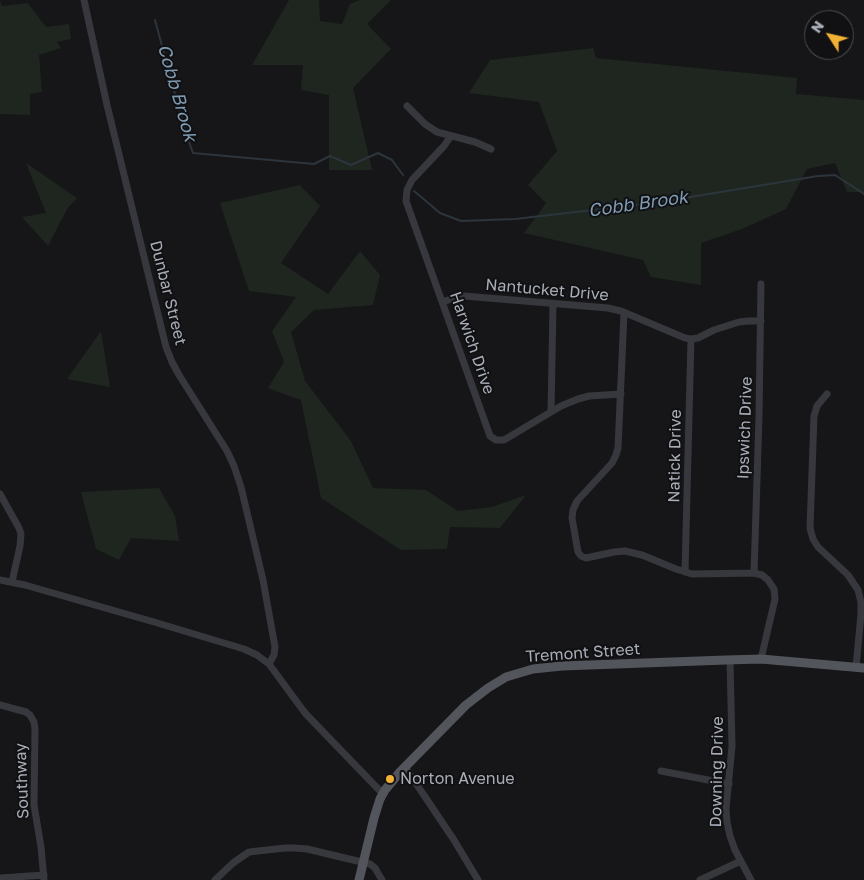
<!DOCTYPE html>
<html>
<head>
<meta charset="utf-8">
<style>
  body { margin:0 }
  #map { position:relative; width:864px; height:880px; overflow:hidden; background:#161618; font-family:"Golos Text",sans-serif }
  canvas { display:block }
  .north { position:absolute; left:804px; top:10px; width:50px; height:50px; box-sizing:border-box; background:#111113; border:1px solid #4d4f55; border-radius:50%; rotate:305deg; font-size:14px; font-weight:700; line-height:20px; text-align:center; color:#a8adb8 }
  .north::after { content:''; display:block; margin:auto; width:18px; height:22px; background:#f2b134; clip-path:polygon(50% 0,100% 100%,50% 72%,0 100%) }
</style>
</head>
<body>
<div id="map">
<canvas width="864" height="880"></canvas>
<div class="north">N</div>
</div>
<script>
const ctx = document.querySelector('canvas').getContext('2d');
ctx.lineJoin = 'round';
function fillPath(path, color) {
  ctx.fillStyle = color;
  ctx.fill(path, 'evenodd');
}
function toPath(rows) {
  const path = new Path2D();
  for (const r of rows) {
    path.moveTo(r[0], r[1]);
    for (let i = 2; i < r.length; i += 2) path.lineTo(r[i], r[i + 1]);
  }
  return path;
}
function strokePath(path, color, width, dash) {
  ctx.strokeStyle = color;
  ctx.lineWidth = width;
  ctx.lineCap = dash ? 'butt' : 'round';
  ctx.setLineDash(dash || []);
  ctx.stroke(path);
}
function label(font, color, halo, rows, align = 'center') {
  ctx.font = font + ' "Golos Text",sans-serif';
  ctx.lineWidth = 4;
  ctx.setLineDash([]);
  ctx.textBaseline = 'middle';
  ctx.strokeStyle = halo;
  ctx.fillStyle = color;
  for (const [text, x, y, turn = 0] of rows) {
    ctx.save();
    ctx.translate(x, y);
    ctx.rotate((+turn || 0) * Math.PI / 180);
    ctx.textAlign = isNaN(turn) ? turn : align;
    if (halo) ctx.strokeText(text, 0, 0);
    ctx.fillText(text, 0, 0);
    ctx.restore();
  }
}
fillPath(toPath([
  [0,0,2,6,28,3,46,27,69,24,71,39,57,42,61,48,39,55,42,92,30,94,30,115,0,114],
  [289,0,319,0,320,21,342,24,350,4,360,0,391,0,367,24,391,49,353,88,372,170,329,170,329,95,301,90,303,65,252,65],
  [593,48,596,58,797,78,796,94,864,100,864,192,847,192,835,163,807,169,786,209,742,229,701,243,701,285,651,277,643,260,524,233,546,203,528,185,557,151,539,102,469,93,490,60],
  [26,163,77,198,67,209,48,246,22,217,46,213],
  [300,185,320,206,281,263,328,294,360,251,380,275,373,305,314,310,291,332,305,381,351,441,373,488,426,490,458,511,492,507,526,495,500,528,450,527,447,549,401,550,321,498,301,400,268,388,284,362,272,331,296,297,249,291,220,203],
  [101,331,110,387,67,379],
  [159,488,175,516,179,541,131,538,119,560,96,549,81,492]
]), '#1e261f');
strokePath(toPath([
  [155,20,185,131,193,153,314,164,330,156,351,165,378,153,392,160,403,175],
  [414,191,440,213,461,221,515,219,654,203,818,176,835,175,864,194]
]), '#2c353c', 2);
strokePath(toPath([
  [84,0,107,105,166,347,172,362,179,375,227,451,234,466,241,487,263,580,275,647,274,655,269,664],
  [407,106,425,124,437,132,475,142,491,149],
  [451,136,444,146,412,180,407,190,406,201,490,436,496,440,504,440,561,406,578,399,589,396,621,394],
  [443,302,456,297,464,296,608,308,621,311,685,338,691,339,698,338,714,330,739,322,748,321,761,321],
  [624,313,618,448,616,455,612,463,577,501,573,510,572,518,578,552,581,556,586,558,614,552,625,551,642,555,676,569,692,574,754,573,762,575,768,580,774,589,775,599,761,659],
  [827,394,817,406,814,416,810,528,813,539,818,547,848,575,858,590,861,602,861,614,856,667],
  [551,412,553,304],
  [0,494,19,528,21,534,20,546,12,582],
  [685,572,691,339],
  [754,573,759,417,761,284],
  [0,580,25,585,154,622,244,649,257,655,269,664,305,713,383,794],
  [730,660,732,746,726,809,727,822,730,836,735,850,751,880],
  [0,705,26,712,30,715,34,722,35,729,34,805,41,847,44,880],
  [405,767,454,840,478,880],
  [661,771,729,784],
  [0,878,44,875],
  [215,880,233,863,249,852,285,848,295,848,307,849,370,864,375,868,382,880],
  [700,880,741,861]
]), '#37383d', 7);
strokePath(toPath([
  [359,880,374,818,380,799,385,790,400,772,466,705,488,688,506,677,533,669,562,666,726,660,761,659,864,668]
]), '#53555c', 9);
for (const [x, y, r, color] of [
  [390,779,5,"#f2b134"]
]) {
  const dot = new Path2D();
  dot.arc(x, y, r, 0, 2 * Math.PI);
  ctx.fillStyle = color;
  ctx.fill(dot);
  strokePath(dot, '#111113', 2);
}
label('16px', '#a8adb8', '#111113', [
  ["Nantucket Drive",547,290,5],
  ["Dunbar Street",168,293,76],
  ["Harwich Drive",472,343,71],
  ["Ipswich Drive",745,428,-88],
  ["Natick Drive",675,456,-89],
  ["Tremont Street",583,653,-4],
  ["Downing Drive",717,772,-89],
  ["Southway",22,781,-92]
]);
label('16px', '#a8adb8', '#111113', [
  ["Norton Avenue",400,779]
], 'left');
label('italic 18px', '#7f9bb3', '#111113', [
  ["Cobb Brook",177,93,74],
  ["Cobb Brook",638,204,-8]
]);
</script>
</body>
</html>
